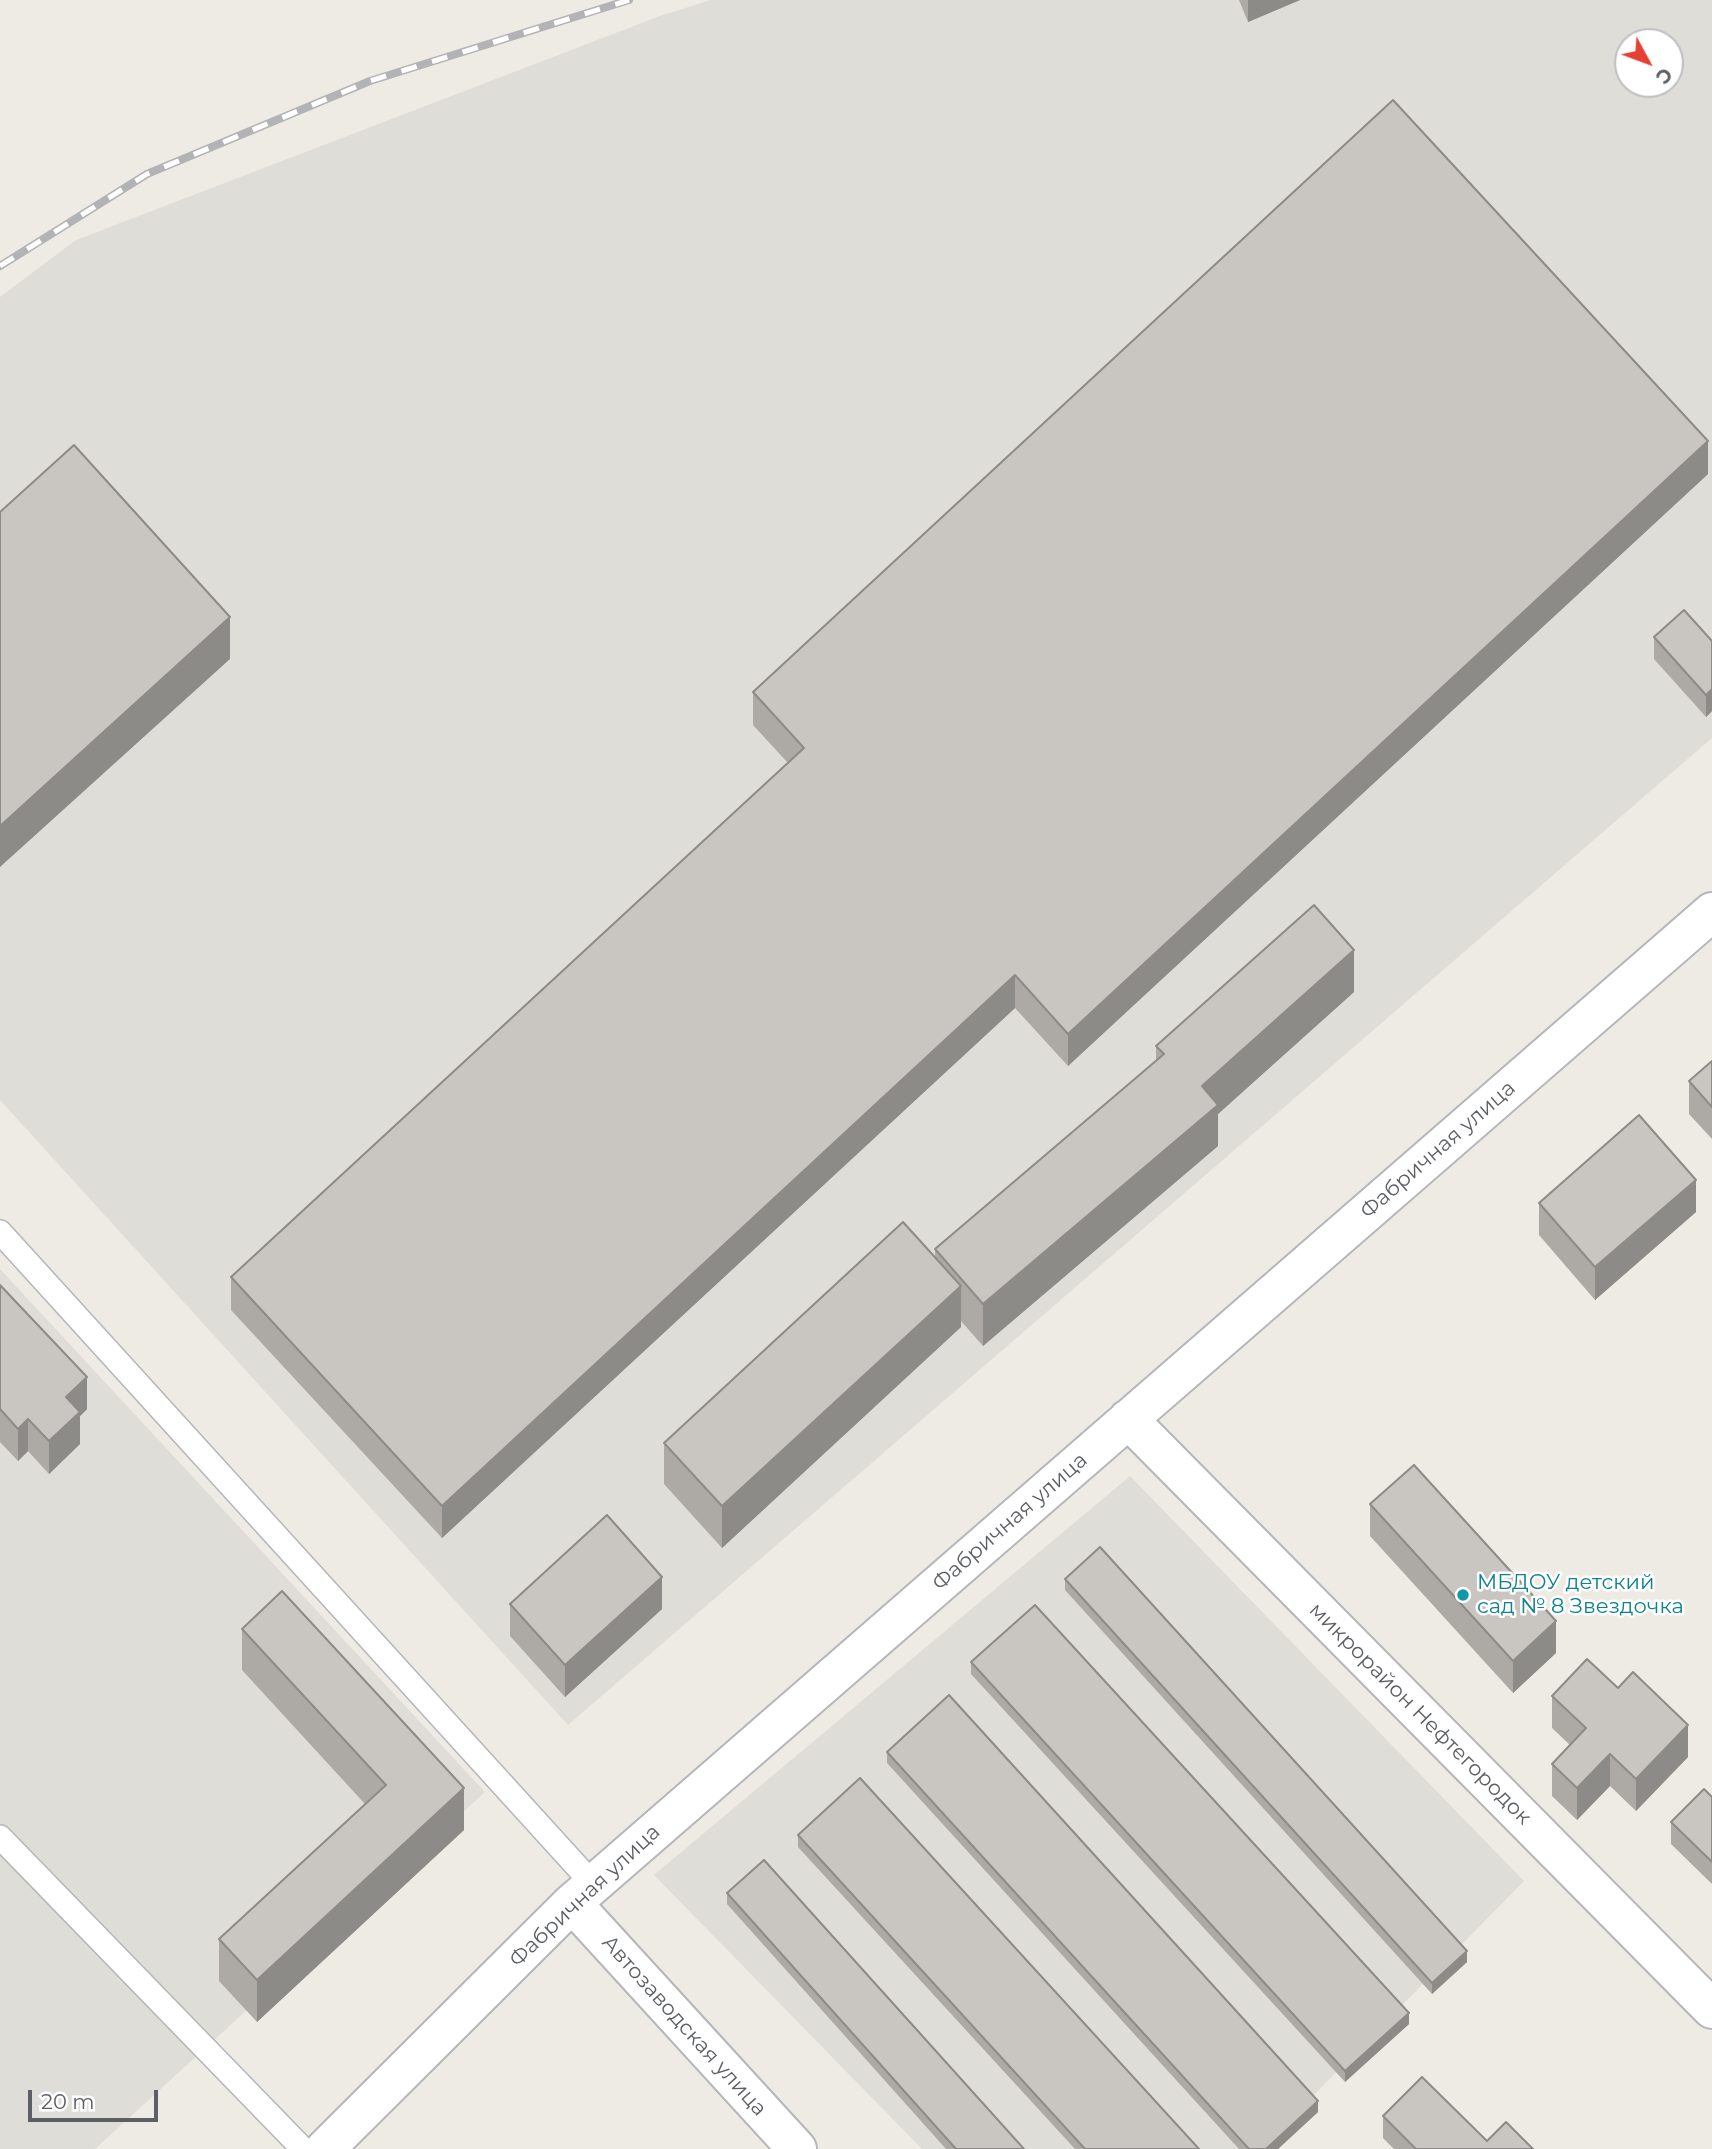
<!DOCTYPE html>
<html>
<head>
<meta charset="utf-8">
<style>
  body { margin:0 }
  #map { position:relative; width:1712px; height:2149px; overflow:hidden; background:#eeebe4; font-family:Montserrat,sans-serif }
  canvas { display:block }
  .north { position:absolute; left:1614px; top:28px; width:70px; height:70px; box-sizing:border-box; background:#fff; border:2px solid #bebfc1; border-radius:50%; rotate:131deg; font-size:19px; font-weight:700; line-height:28px; text-align:center; color:#5c5f64 }
  .north::after { content:''; display:block; margin:auto; width:24px; height:32px; background:#e44034; clip-path:polygon(50% 0,100% 100%,50% 72%,0 100%) }
  .scale { position:absolute; left:28px; top:2090px; width:130px; height:32px; box-sizing:border-box; border:4px solid #5c5f64; border-top:0; padding-left:9px; font-size:21px; line-height:24px; white-space:nowrap; color:#5c5f64; -webkit-text-stroke:5px #fff; paint-order:stroke }
</style>
</head>
<body>
<div id="map">
<canvas width="1712" height="2149"></canvas>
<div class="north">С</div>
<div class="scale">20 m</div>
</div>
<script>
const ctx = document.querySelector('canvas').getContext('2d');
ctx.lineJoin = 'round';
function fillPath(path, color) {
  ctx.fillStyle = color;
  ctx.fill(path, 'evenodd');
}
function toPath(rows) {
  const path = new Path2D();
  for (const r of rows) {
    path.moveTo(r[0], r[1]);
    for (let i = 2; i < r.length; i += 2) path.lineTo(r[i], r[i + 1]);
  }
  return path;
}
function strokePath(path, color, width, dash) {
  ctx.strokeStyle = color;
  ctx.lineWidth = width;
  ctx.lineCap = dash ? 'butt' : 'round';
  ctx.setLineDash(dash || []);
  ctx.stroke(path);
}
function label(font, color, halo, rows, align = 'center') {
  ctx.font = font + ' Montserrat,sans-serif';
  ctx.lineWidth = 5;
  ctx.setLineDash([]);
  ctx.textBaseline = 'middle';
  ctx.strokeStyle = halo;
  ctx.fillStyle = color;
  for (const [text, x, y, turn = 0] of rows) {
    ctx.save();
    ctx.translate(x, y);
    ctx.rotate((+turn || 0) * Math.PI / 180);
    ctx.textAlign = isNaN(turn) ? turn : align;
    if (halo) ctx.strokeText(text, 0, 0);
    ctx.fillText(text, 0, 0);
    ctx.restore();
  }
}
fillPath(toPath([
  [711,0,1712,0,1712,738,568,1725,0,1100,0,297,76,240,660,16],
  [1628,42,1670,42,1670,84,1628,84],
  [0,1269,485,1792,95,2149,0,2149],
  [1130,1476,1524,1881,1261,2149,922,2149,654,1875]
]), '#dfddd8');
const lane = toPath([
  [0,1232,593,1884],
  [0,1837,303,2149]
]);
const street = toPath([
  [1128,1419,1712,2009],
  [572,1903,797,2149],
  [325,2149,572,1903,1712,912]
]);
strokePath(lane, '#b4b6ba', 26);
strokePath(street, '#b4b6ba', 42);
strokePath(lane, '#fff', 23);
strokePath(street, '#fff', 38);
const rail = toPath([
  [0,266,147,174,370,81,629,0]
]);
strokePath(rail, '#b2b3b4', 8);
strokePath(rail, '#fff', 5, [16]);
fillPath(toPath([
  [1239,0,1300,0,1248,22],
  [1708,474,1068,1066,1015,1008,442,1538,231,1310,231,1277,788,763,753,725,753,692],
  [1654,637,1712,641,1712,711,1706,717,1654,659],
  [1354,992,1218,1114,1218,1146,983,1346,961,1321,961,1327,722,1548,664,1484,664,1443,935,1258,935,1249,1156,1061,1156,1046],
  [1712,1061,1712,1139,1689,1114,1689,1081],
  [1539,1203,1696,1212,1595,1300,1539,1235],
  [0,1285,87,1409,80,1416,80,1444,49,1474,28,1451,18,1461,0,1442],
  [1370,1504,1556,1653,1513,1693,1370,1536],
  [1065,1579,1467,1962,1432,1994,1065,1590],
  [510,1604,662,1609,565,1697,510,1636],
  [242,1629,464,1830,257,2022,219,1981,219,1939,365,1804,242,1670],
  [971,1662,1409,2024,1345,2082,971,1674],
  [1552,1696,1688,1757,1636,1811,1610,1786,1577,1820,1552,1796,1552,1764,1570,1745,1552,1728],
  [887,1752,1318,2112,1278,2149,1239,2149,887,1763],
  [1712,1797,1712,1884,1671,1844,1671,1822],
  [798,1835,1199,2149,1075,2149,798,1847],
  [727,1893,1024,2149,946,2149,727,1904],
  [1383,2116,1487,2141,1533,2149,1394,2149,1383,2138]
]), '#adaaa6');
fillPath(toPath([
  [1248,0,1300,0,1248,22],
  [1708,441,1708,474,1068,1066,1068,1034],
  [230,617,230,659,0,867,0,826],
  [1712,689,1712,711,1706,717,1706,695],
  [1354,950,1354,992,1218,1114,1218,1146,983,1346,983,1304,1202,1086],
  [1015,975,1015,1008,442,1538,442,1506],
  [1696,1180,1696,1212,1595,1300,1595,1267],
  [961,1286,961,1327,722,1548,722,1506],
  [87,1377,87,1409,80,1416,80,1444,49,1474,49,1441,66,1397],
  [28,1419,28,1451,18,1461,18,1429],
  [662,1577,662,1609,565,1697,565,1665],
  [1556,1621,1556,1653,1513,1693,1513,1661],
  [1688,1725,1688,1757,1636,1811,1636,1779],
  [1610,1754,1610,1786,1577,1820,1577,1788],
  [464,1788,464,1830,257,2022,257,1980],
  [1467,1951,1467,1962,1432,1994,1432,1983],
  [1409,2013,1409,2024,1345,2082,1345,2071],
  [1318,2101,1318,2112,1278,2149,1266,2149]
]), '#8d8b87');
const building = toPath([
  [1393,100,1708,441,1068,1034,1015,975,442,1506,231,1277,804,748,753,692,1393,100],
  [74,445,230,617,0,826,0,512,74,445],
  [1684,610,1712,641,1712,689,1706,695,1654,637,1684,610],
  [1314,905,1354,950,1202,1086,1218,1105,983,1304,935,1249,1164,1054,1156,1046,1314,905],
  [1712,1061,1712,1107,1689,1081,1712,1061],
  [1639,1115,1696,1180,1595,1267,1539,1203,1639,1115],
  [903,1222,961,1286,722,1506,664,1443,903,1222],
  [0,1285,87,1377,66,1397,80,1412,49,1441,28,1419,18,1429,0,1409,0,1285],
  [1414,1465,1556,1621,1513,1661,1370,1504,1414,1465],
  [607,1515,662,1577,565,1665,510,1604,607,1515],
  [1100,1547,1467,1951,1432,1983,1065,1579,1100,1547],
  [282,1591,464,1788,257,1980,219,1939,386,1785,242,1629,282,1591],
  [1035,1605,1409,2013,1345,2071,971,1662,1035,1605],
  [1587,1659,1618,1688,1633,1672,1688,1725,1636,1779,1610,1754,1577,1788,1552,1764,1586,1728,1552,1696,1587,1659],
  [949,1695,1318,2101,1266,2149,1249,2149,887,1752,949,1695],
  [860,1778,1199,2149,1085,2149,798,1835,860,1778],
  [1704,1789,1712,1797,1712,1862,1671,1822,1704,1789],
  [764,1860,1024,2149,956,2149,727,1893,764,1860],
  [1422,2077,1487,2141,1506,2122,1533,2149,1416,2149,1383,2116,1422,2077]
]);
fillPath(building, '#c9c6c1');
strokePath(building, '#8d8b87', 2);
for (const [x, y, r, color] of [
  [1463,1595,7,"#0f9aa8"]
]) {
  const dot = new Path2D();
  dot.arc(x, y, r, 0, 2 * Math.PI);
  ctx.fillStyle = color;
  ctx.fill(dot);
  strokePath(dot, '#fff', 2.5);
}
label('21px', '#5c5f64', '#fff', [
  ["Фабричная улица",1438,1150,-41],
  ["Фабричная улица",1010,1522,-41],
  ["микрорайон Нефтегородок",1420,1714,45],
  ["Фабричная улица",585,1896,-43],
  ["Автозаводская улица",684,2026,48]
]);
label('21px', '#0d838f', '#fff', [
  ["МБДОУ детский",1477,1583],
  ["сад № 8 Звездочка",1477,1607]
], 'left');
</script>
</body>
</html>
